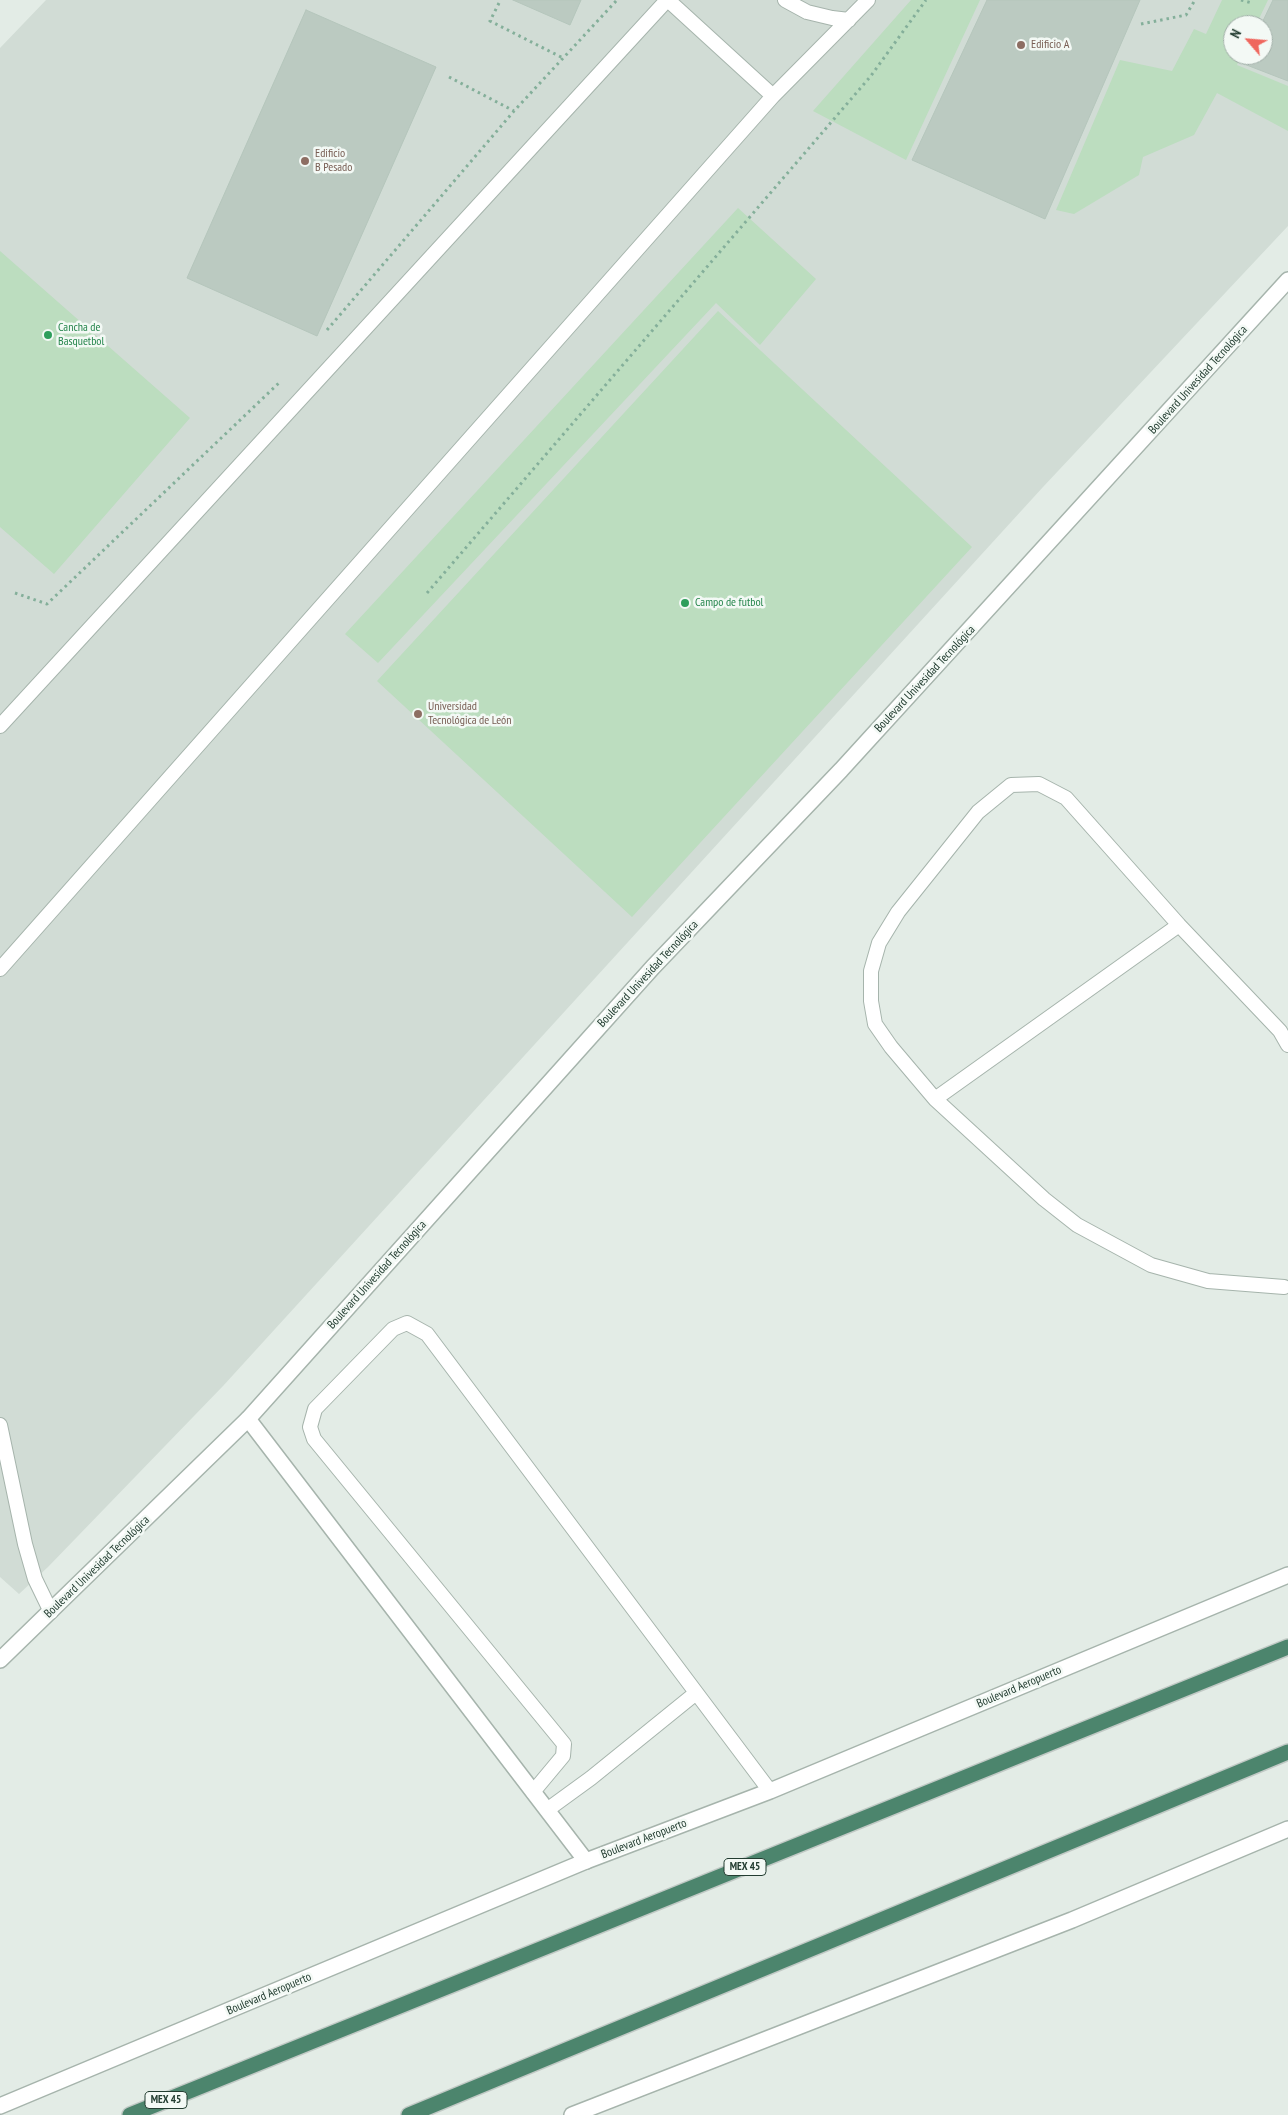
<!DOCTYPE html>
<html>
<head>
<meta charset="utf-8">
<style>
  body { margin:0 }
  #map { position:relative; width:1288px; height:2115px; overflow:hidden; background:#e3ece6; font-family:"PT Sans Narrow",sans-serif }
  canvas { display:block }
  .north { position:absolute; left:1223px; top:15px; width:50px; height:50px; box-sizing:border-box; background:#f3f9f5; border:1px solid #a0aea7; border-radius:50%; rotate:297deg; font-size:14px; font-weight:700; line-height:20px; text-align:center; color:#233d31 }
  .north::after { content:''; display:block; margin:auto; width:18px; height:22px; background:#ef675e; clip-path:polygon(50% 0,100% 100%,50% 72%,0 100%) }
</style>
</head>
<body>
<div id="map">
<canvas width="1288" height="2115"></canvas>
<div class="north">N</div>
</div>
<script>
const ctx = document.querySelector('canvas').getContext('2d');
ctx.lineJoin = 'round';
function fillPath(path, color) {
  ctx.fillStyle = color;
  ctx.fill(path, 'evenodd');
}
function toPath(rows) {
  const path = new Path2D();
  for (const r of rows) {
    path.moveTo(r[0], r[1]);
    for (let i = 2; i < r.length; i += 2) path.lineTo(r[i], r[i + 1]);
  }
  return path;
}
function strokePath(path, color, width, dash) {
  ctx.strokeStyle = color;
  ctx.lineWidth = width;
  ctx.lineCap = dash ? 'butt' : 'round';
  ctx.setLineDash(dash || []);
  ctx.stroke(path);
}
function label(font, color, halo, rows, align = 'center') {
  ctx.font = font + ' "PT Sans Narrow",sans-serif';
  ctx.lineWidth = 5;
  ctx.setLineDash([]);
  ctx.textBaseline = 'middle';
  ctx.strokeStyle = halo;
  ctx.fillStyle = color;
  for (const [text, x, y, turn = 0] of rows) {
    ctx.save();
    ctx.translate(x, y);
    ctx.rotate((+turn || 0) * Math.PI / 180);
    ctx.textAlign = isNaN(turn) ? turn : align;
    if (halo) ctx.strokeText(text, 0, 0);
    ctx.fillText(text, 0, 0);
    ctx.restore();
  }
}
fillPath(toPath([
  [46,0,1288,0,1288,226,1043,487,223,1386,48,1567,19,1594,0,1577,0,48],
  [1233,25,1263,25,1263,55,1233,55]
]), '#d1dcd5');
fillPath(toPath([
  [911,0,980,0,906,160,813,111],
  [1222,0,1268,0,1256,25,1233,25,1233,55,1241,55,1237,65,1288,86,1288,131,1217,93,1194,135,1143,157,1139,175,1074,214,1056,210,1120,60,1172,71,1194,29,1206,34],
  [738,208,816,279,760,345,716,303,378,663,345,634],
  [0,251,190,418,54,574,0,527],
  [718,311,972,547,632,917,377,681]
]), '#bcddbf');
const building = toPath([
  [513,0,581,0,570,25,513,0],
  [987,0,1140,0,1045,219,912,160,987,0],
  [1273,0,1288,0,1288,81,1244,64,1247,55,1263,55,1263,25,1261,25,1273,0],
  [306,10,436,67,317,336,187,278,306,10]
]);
fillPath(building, '#bbcac1');
strokePath(building, '#b5c6bc', 1);
const service = toPath([
  [668,0,773,96],
  [785,0,807,12,832,18,849,20],
  [0,726,667,0],
  [0,969,773,96,868,0],
  [935,1099,1179,925],
  [1284,1287,1208,1281,1151,1265,1077,1225,1044,1199,935,1099,891,1047,875,1024,871,1001,871,971,879,943,898,912,978,812,1011,785,1039,784,1066,798,1179,925,1280,1031,1288,1045],
  [0,1425,25,1544,35,1579,51,1612],
  [533,1792,563,1756,564,1744,314,1439,310,1427,315,1409,393,1329,407,1323,427,1334,770,1791],
  [547,1810,591,1778,696,1693]
]);
const minor = toPath([
  [248,1419,586,1861]
]);
const tertiary = toPath([
  [0,1660,248,1419,653,967,841,770,1288,280],
  [0,2106,586,1861,770,1791,1288,1575],
  [572,2115,1072,1920,1288,1829]
]);
const trunk = toPath([
  [130,2115,1288,1647],
  [409,2115,1288,1752]
]);
strokePath(service, '#a6b4ac', 16);
strokePath(minor, '#a6b4ac', 18);
strokePath(tertiary, '#a6b4ac', 18);
strokePath(trunk, '#c1c9c5', 18);
strokePath(toPath([
  [1241,0,1252,3],
  [499,3,490,21,563,58],
  [1141,24,1186,15,1195,0],
  [449,77,514,111],
  [327,330,514,111,617,0],
  [15,593,47,604,281,381],
  [427,593,870,77,926,0]
]), '#84af9a', 3, [2.5, 4]);
strokePath(service, '#fff', 14);
strokePath(minor, '#fff', 15);
strokePath(tertiary, '#fff', 15);
strokePath(trunk, '#4c856d', 15);
for (const [x, y, r, color] of [
  [1021,45,5,"#8d6e63"],
  [305,161,5,"#8d6e63"],
  [48,335,5,"#2e9e5b"],
  [685,603,5,"#2e9e5b"],
  [418,714,5,"#8d6e63"]
]) {
  const dot = new Path2D();
  dot.arc(x, y, r, 0, 2 * Math.PI);
  ctx.fillStyle = color;
  ctx.fill(dot);
  strokePath(dot, '#f3f9f5', 2);
}
for (const [x, y, w] of [
  [745,1867,42],
  [166,2100,42]
]) {
  const box = new Path2D();
  box.roundRect(x - w / 2, y - 8.5, w, 17, 4);
  ctx.fillStyle = '#f3f9f5';
  ctx.fill(box);
  strokePath(box, '#233d31', 1);
}
label('bold 11px', '#233d31', null, [
  ["MEX 45",745,1867],
  ["MEX 45",166,2100]
]);
label('12px', '#785e54', '#f3f9f5', [
  ["Edificio A",1031,45],
  ["Edificio",315,154],
  ["B Pesado",315,168],
  ["Universidad",428,707],
  ["Tecnológica de León",428,721]
], 'left');
label('12px', '#27864d', '#f3f9f5', [
  ["Cancha de",58,328],
  ["Basquetbol",58,342],
  ["Campo de futbol",695,603]
], 'left');
label('12px', '#233d31', '#f3f9f5', [
  ["Boulevard Univesidad Tecnológica",1198,380,-48],
  ["Boulevard Univesidad Tecnológica",925,679,-47],
  ["Boulevard Univesidad Tecnológica",648,974,-47],
  ["Boulevard Univesidad Tecnológica",377,1275,-48],
  ["Boulevard Univesidad Tecnológica",97,1567,-44],
  ["Boulevard Aeropuerto",1019,1687,-23],
  ["Boulevard Aeropuerto",644,1839,-21],
  ["Boulevard Aeropuerto",269,1994,-23]
]);
</script>
</body>
</html>
